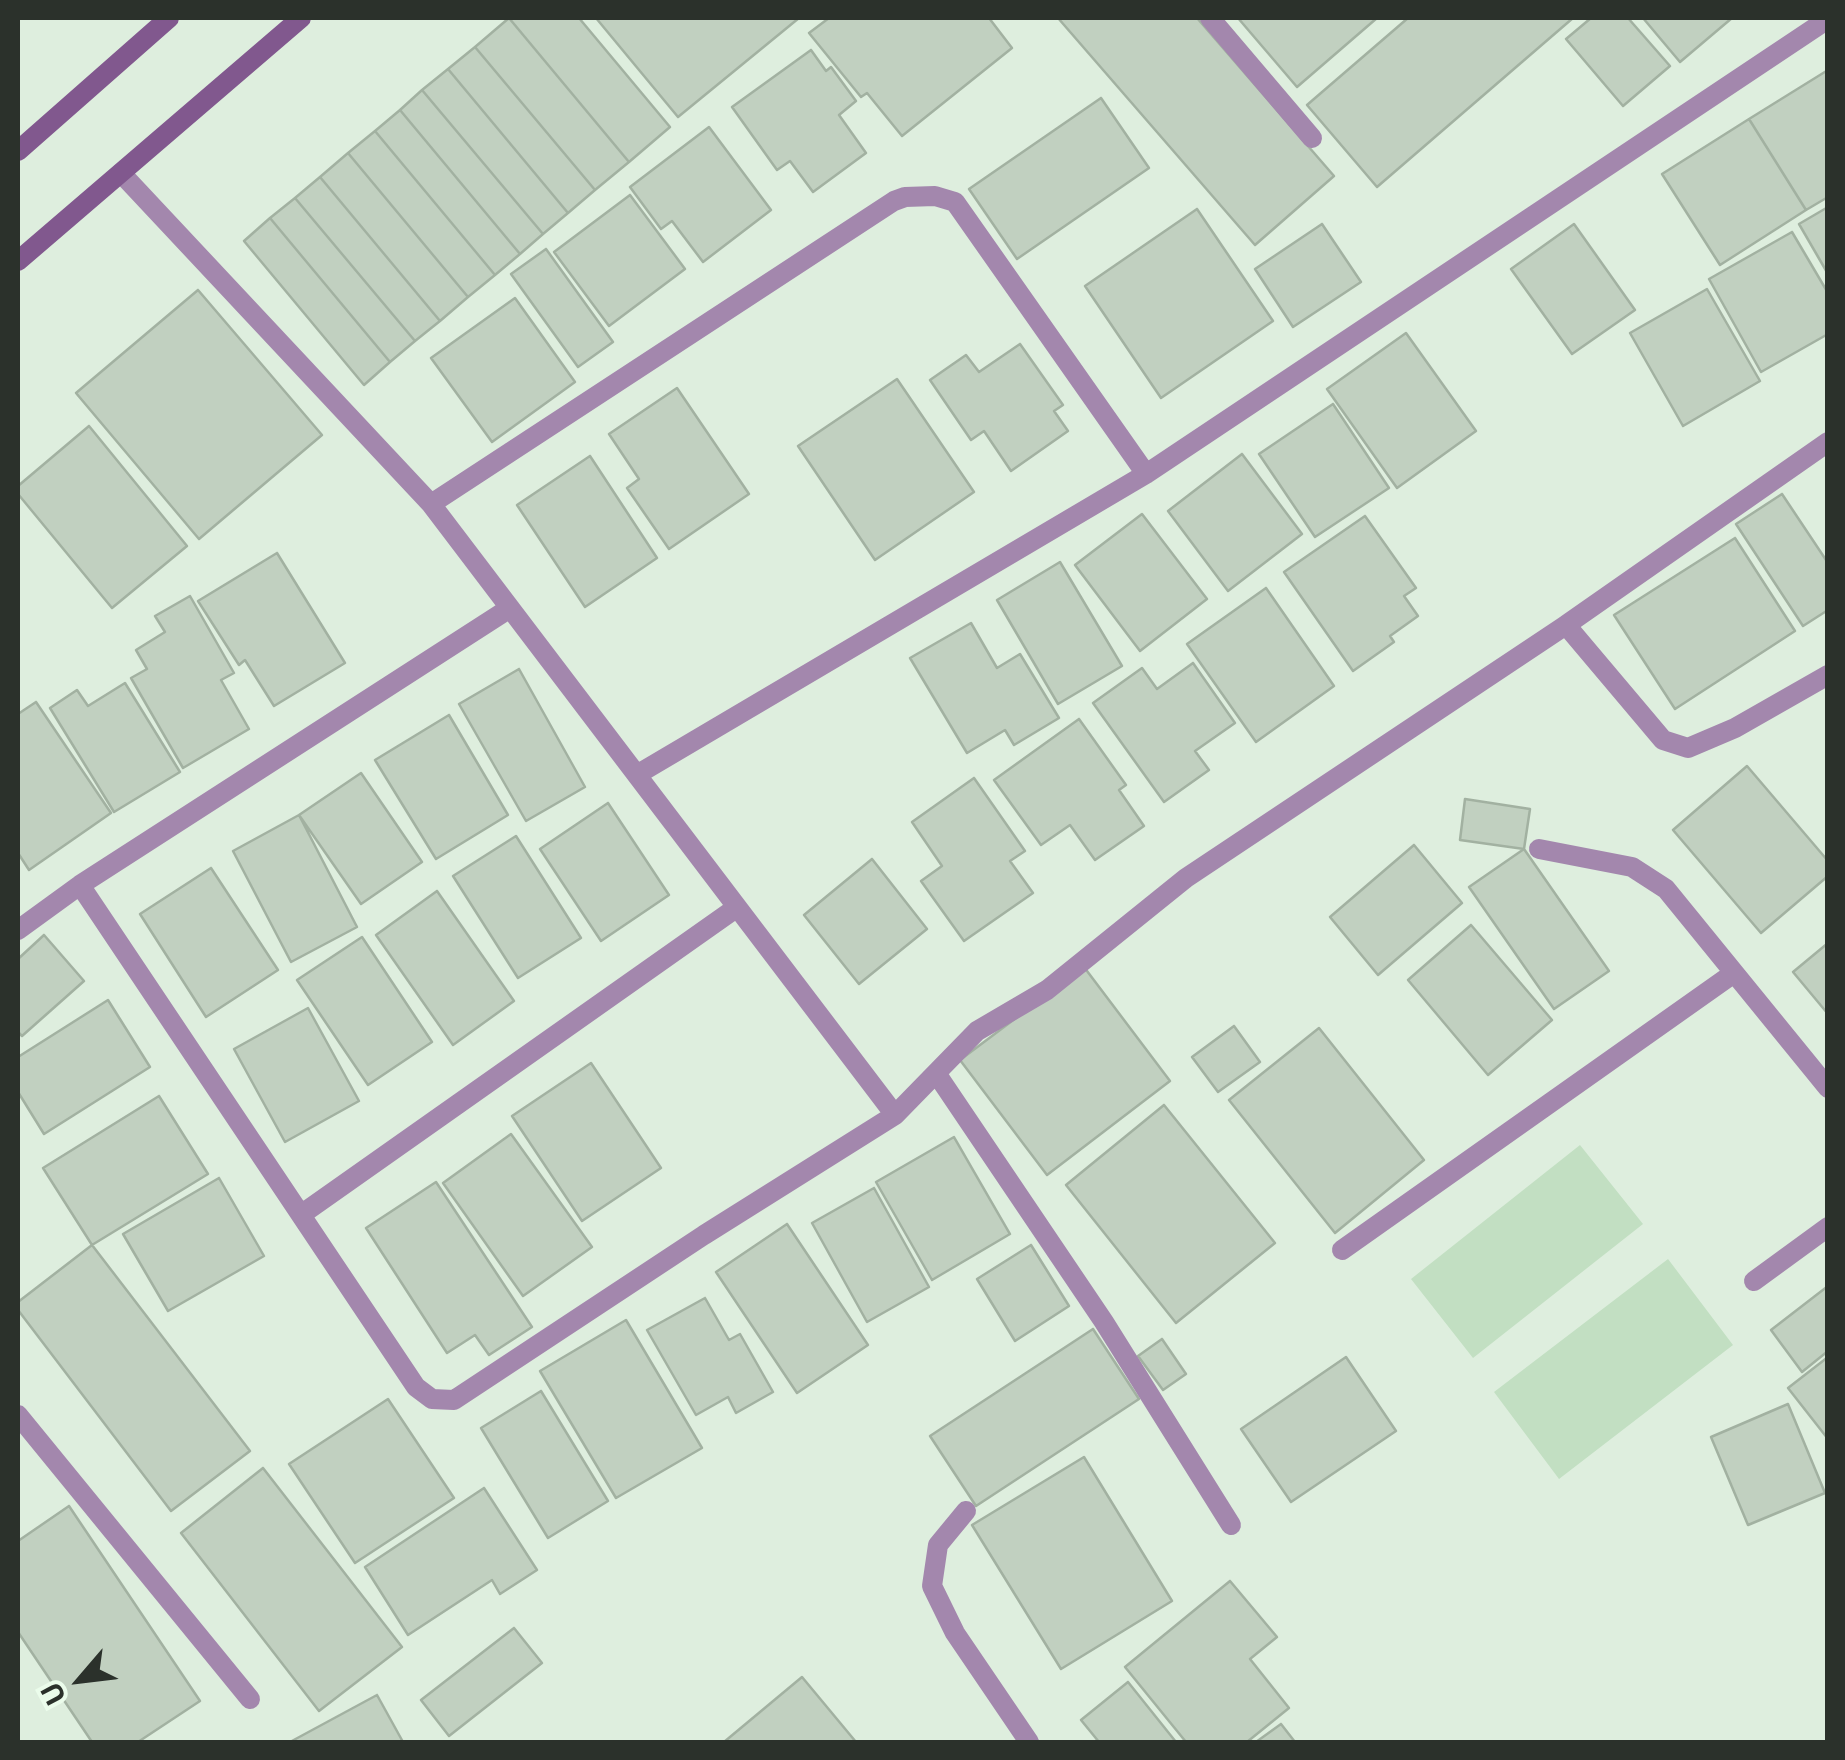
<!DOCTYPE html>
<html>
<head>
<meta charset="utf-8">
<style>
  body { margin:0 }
  #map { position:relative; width:1845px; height:1760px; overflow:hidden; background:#deeede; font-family:"Public Sans",sans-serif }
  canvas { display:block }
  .frame { position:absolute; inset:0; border:20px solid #2b312b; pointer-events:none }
  .north { position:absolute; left:30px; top:1630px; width:100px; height:100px; -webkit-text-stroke:8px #ebfceb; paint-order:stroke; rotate:242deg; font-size:28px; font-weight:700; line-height:40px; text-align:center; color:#2b312b }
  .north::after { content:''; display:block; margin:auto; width:35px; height:45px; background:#2b312b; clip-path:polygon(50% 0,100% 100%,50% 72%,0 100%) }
</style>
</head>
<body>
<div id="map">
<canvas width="1845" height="1760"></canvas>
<div class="frame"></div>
<div class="north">U</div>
</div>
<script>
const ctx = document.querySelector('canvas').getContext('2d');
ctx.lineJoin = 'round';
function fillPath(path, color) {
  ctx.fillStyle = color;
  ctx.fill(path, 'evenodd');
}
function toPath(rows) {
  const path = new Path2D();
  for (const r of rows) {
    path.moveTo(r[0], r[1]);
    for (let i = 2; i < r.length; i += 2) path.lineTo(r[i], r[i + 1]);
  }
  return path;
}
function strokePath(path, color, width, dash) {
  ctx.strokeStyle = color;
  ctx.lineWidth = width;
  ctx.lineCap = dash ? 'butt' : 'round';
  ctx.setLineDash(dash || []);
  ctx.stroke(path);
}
fillPath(toPath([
  [1580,1145,1643,1224,1473,1358,1411,1279],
  [1668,1259,1733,1345,1559,1479,1494,1392]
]), '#c2dfc2');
const building = toPath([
  [509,18,629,162,595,190,475,47,509,18],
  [509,18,579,18,670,127,629,162,509,18],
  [596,18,799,18,678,117,596,18],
  [829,18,989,18,1012,48,902,136,867,93,861,97,809,33,829,18],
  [1058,18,1197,18,1334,176,1255,245,1058,18],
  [1238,18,1377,18,1297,87,1238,18],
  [1408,18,1573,18,1377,187,1307,105,1408,18],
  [1591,18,1628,18,1670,66,1623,106,1566,39,1591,18],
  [1643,18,1732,18,1680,62,1643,18],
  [475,47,595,190,568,213,448,69,475,47],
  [811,50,826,71,831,67,856,101,839,115,866,153,813,192,790,161,777,170,732,107,811,50],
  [448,69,568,213,543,234,422,90,448,69],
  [1828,70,1828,197,1806,210,1749,119,1828,70],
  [422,90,543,234,520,254,400,110,422,90],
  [1101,98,1149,168,1017,259,969,189,1101,98],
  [400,110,520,254,495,275,375,131,400,110],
  [1749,119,1806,210,1720,265,1662,174,1749,119],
  [709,127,771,210,703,262,672,221,661,229,630,187,709,127],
  [375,131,495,275,468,297,348,153,375,131],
  [348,153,468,297,440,321,320,177,348,153],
  [320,177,440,321,415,341,295,198,320,177],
  [630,195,685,269,609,326,554,252,630,195],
  [295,198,415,341,390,362,270,218,295,198],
  [1828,207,1828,274,1799,224,1828,207],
  [1197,209,1273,321,1161,398,1085,286,1197,209],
  [270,218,390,362,364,385,244,241,270,218],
  [1322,224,1361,282,1293,327,1255,269,1322,224],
  [1574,224,1635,310,1572,354,1511,269,1574,224],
  [1792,232,1828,293,1828,334,1761,372,1709,279,1792,232],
  [546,249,613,342,578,367,511,274,546,249],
  [1707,289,1760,381,1683,426,1630,333,1707,289],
  [198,290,322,435,199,539,76,393,198,290],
  [515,298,575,382,492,442,431,358,515,298],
  [1406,333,1476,431,1397,488,1327,389,1406,333],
  [1020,344,1063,405,1054,411,1068,431,1011,471,984,431,971,440,930,380,966,355,979,372,1020,344],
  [897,379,974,492,875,560,798,446,897,379],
  [677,388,749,494,669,549,627,488,639,479,609,434,677,388],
  [1333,404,1389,488,1315,537,1259,454,1333,404],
  [89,426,187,546,112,608,18,494,18,486,89,426],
  [1242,454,1302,534,1228,591,1168,511,1242,454],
  [590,456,657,558,585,607,517,505,590,456],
  [1782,494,1828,563,1828,610,1803,626,1736,524,1782,494],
  [1142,514,1207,599,1140,651,1075,565,1142,514],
  [1365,516,1416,588,1404,596,1418,616,1390,636,1394,642,1353,671,1284,572,1365,516],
  [1735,538,1795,631,1675,709,1614,615,1735,538],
  [277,553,345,663,274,706,245,660,239,665,198,601,277,553],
  [1060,562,1122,666,1058,704,997,600,1060,562],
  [1266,588,1334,686,1256,742,1187,644,1266,588],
  [190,596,234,673,221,680,249,729,183,768,131,678,147,669,136,650,165,632,155,616,190,596],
  [971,623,997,668,1020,654,1059,718,1014,745,1005,730,967,753,910,658,971,623],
  [1193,663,1235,723,1195,751,1209,770,1164,802,1093,703,1142,668,1157,689,1193,663],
  [519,669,585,787,526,821,459,704,519,669],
  [125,683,180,772,114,812,50,708,77,690,88,706,125,683],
  [36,702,111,813,29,870,18,853,18,714,36,702],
  [449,715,508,815,436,859,375,760,449,715],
  [1079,719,1126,785,1119,790,1144,826,1095,860,1070,825,1041,845,994,780,1079,719],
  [1747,766,1828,861,1828,876,1761,933,1673,830,1747,766],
  [361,773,422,862,361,904,299,815,361,773],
  [974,778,1025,851,1010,861,1033,893,964,941,921,881,942,866,912,822,974,778],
  [1465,799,1530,809,1524,849,1460,840,1465,799],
  [608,803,669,895,601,941,540,849,608,803],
  [299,815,357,927,291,962,233,851,299,815],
  [516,836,581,938,518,978,453,876,516,836],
  [1414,845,1462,903,1378,975,1330,917,1414,845],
  [1524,849,1609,971,1554,1009,1469,887,1524,849],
  [872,859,927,929,859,984,804,915,872,859],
  [211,868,278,970,206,1017,140,914,211,868],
  [437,891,514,1001,453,1045,376,935,437,891],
  [1471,925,1552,1020,1488,1075,1408,980,1471,925],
  [44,935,84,981,22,1036,18,1032,18,959,44,935],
  [362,937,432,1042,368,1085,297,980,362,937],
  [1828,943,1828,1014,1793,972,1828,943],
  [1084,967,1170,1081,1047,1175,960,1060,1084,967],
  [108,1000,150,1067,44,1134,18,1092,18,1057,108,1000],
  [308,1008,359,1101,285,1142,234,1049,308,1008],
  [1234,1026,1260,1062,1218,1092,1192,1057,1234,1026],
  [1319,1028,1424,1160,1335,1233,1229,1100,1319,1028],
  [591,1063,661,1168,582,1221,512,1116,591,1063],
  [159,1096,208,1174,92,1245,43,1168,159,1096],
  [1164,1105,1275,1243,1176,1323,1066,1185,1164,1105],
  [511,1134,592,1247,523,1296,443,1183,511,1134],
  [954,1137,1010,1234,932,1280,876,1182,954,1137],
  [219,1178,264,1256,168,1311,123,1234,219,1178],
  [436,1182,532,1327,489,1355,475,1335,447,1353,366,1228,436,1182],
  [874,1188,929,1287,867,1322,812,1223,874,1188],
  [787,1224,868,1345,797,1393,716,1272,787,1224],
  [92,1245,250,1451,171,1511,18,1310,18,1302,92,1245],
  [1031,1245,1069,1306,1015,1341,977,1279,1031,1245],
  [1828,1286,1828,1351,1802,1372,1771,1330,1828,1286],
  [705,1298,729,1340,740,1334,773,1392,736,1413,728,1397,696,1415,647,1330,705,1298],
  [626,1320,702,1448,616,1498,540,1371,626,1320],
  [1093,1329,1139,1399,976,1506,930,1436,1093,1329],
  [1162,1339,1186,1374,1163,1390,1138,1356,1162,1339],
  [1346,1357,1396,1431,1291,1502,1241,1429,1346,1357],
  [1828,1357,1828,1439,1788,1388,1828,1357],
  [541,1391,608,1501,548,1538,481,1428,541,1391],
  [388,1399,454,1498,355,1563,289,1464,388,1399],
  [1788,1404,1825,1493,1748,1525,1711,1437,1788,1404],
  [1084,1457,1172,1601,1061,1669,972,1525,1084,1457],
  [263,1468,402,1647,319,1711,181,1533,263,1468],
  [484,1488,537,1570,500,1594,492,1580,408,1635,365,1567,484,1488],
  [69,1506,200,1701,138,1742,92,1742,18,1632,18,1541,69,1506],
  [1230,1581,1277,1637,1250,1659,1289,1708,1247,1742,1186,1742,1125,1667,1230,1581],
  [514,1628,542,1663,449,1736,421,1700,514,1628],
  [802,1677,856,1742,724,1742,802,1677],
  [1128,1682,1176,1742,1099,1742,1081,1720,1128,1682],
  [377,1695,403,1742,290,1742,377,1695],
  [1281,1724,1295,1742,1256,1742,1281,1724]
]);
fillPath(building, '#c1d0c0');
strokePath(building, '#a2b1a1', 2.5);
strokePath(toPath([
  [1210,18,1312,138],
  [121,173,431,504,895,1115],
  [431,504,894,201,905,197,935,196,955,202,1146,474],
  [1566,625,1663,740,1688,748,1735,728,1828,675],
  [638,774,1146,474,1828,19],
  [1539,849,1632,867,1666,889,1828,1088],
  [80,885,416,1387,432,1399,454,1400,704,1235,895,1115,977,1031,1047,990,1186,878,1566,625,1828,442],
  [18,930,80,885,510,608],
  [936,1073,1104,1322,1231,1525],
  [302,1214,736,908],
  [1342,1250,1734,973],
  [1754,1281,1828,1227],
  [18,1415,250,1699],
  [966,1511,938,1545,932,1586,955,1633,1029,1742]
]), '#a387ad', 20);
strokePath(toPath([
  [18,151,169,18],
  [18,261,301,18]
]), '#81588e', 20);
</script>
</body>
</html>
